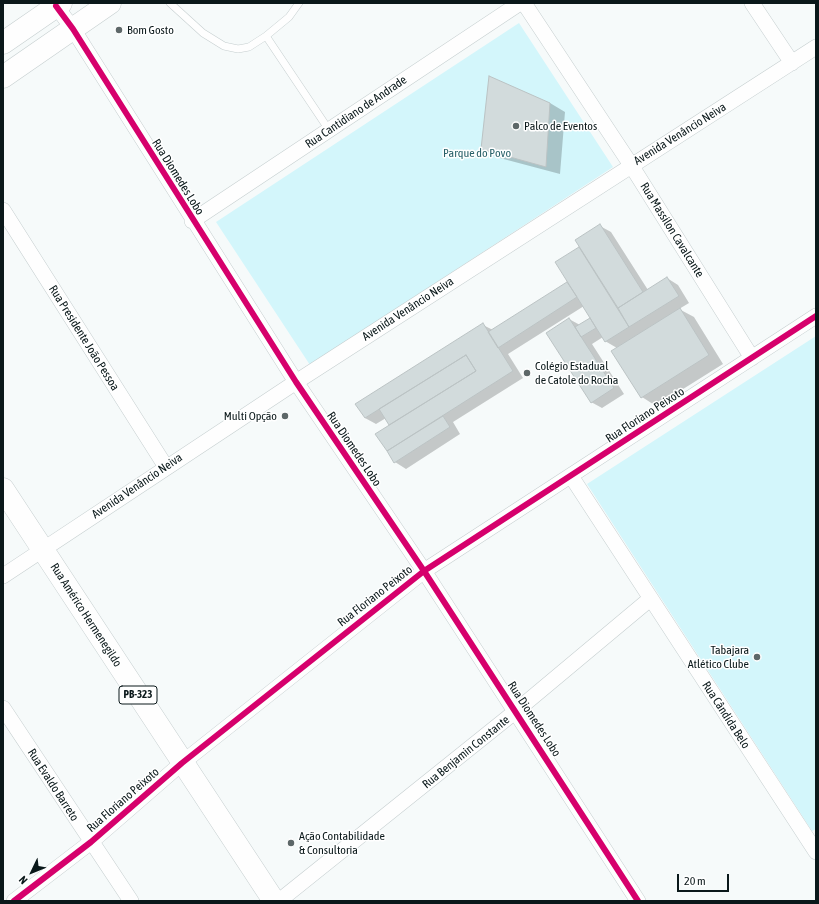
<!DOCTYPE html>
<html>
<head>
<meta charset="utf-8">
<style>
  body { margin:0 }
  #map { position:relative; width:819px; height:904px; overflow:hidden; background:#f6fafa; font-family:"Asap Condensed",sans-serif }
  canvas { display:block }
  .frame { position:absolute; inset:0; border:4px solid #0a181a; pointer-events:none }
  .north { position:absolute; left:12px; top:852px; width:40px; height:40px; -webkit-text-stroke:3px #fff; paint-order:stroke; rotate:227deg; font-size:11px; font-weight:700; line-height:16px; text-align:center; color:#0a181a }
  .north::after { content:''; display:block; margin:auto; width:14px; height:18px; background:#0a181a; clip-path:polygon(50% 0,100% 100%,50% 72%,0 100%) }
  .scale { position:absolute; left:677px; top:874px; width:52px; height:18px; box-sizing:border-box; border:2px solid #0a181a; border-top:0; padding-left:5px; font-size:12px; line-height:14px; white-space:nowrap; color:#0a181a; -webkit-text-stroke:3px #fff; paint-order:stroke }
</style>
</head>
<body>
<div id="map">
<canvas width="819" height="904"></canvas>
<div class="frame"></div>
<div class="north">N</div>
<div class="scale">20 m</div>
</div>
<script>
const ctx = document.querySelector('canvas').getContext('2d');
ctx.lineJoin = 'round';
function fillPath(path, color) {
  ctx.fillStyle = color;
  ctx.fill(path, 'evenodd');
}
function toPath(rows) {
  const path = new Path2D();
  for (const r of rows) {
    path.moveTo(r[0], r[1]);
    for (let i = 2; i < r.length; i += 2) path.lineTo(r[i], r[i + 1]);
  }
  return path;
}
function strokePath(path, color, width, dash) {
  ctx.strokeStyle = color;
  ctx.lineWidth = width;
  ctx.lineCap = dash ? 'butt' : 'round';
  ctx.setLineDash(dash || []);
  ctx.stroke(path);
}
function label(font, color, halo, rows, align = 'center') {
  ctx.font = font + ' "Asap Condensed",sans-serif';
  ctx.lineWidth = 3;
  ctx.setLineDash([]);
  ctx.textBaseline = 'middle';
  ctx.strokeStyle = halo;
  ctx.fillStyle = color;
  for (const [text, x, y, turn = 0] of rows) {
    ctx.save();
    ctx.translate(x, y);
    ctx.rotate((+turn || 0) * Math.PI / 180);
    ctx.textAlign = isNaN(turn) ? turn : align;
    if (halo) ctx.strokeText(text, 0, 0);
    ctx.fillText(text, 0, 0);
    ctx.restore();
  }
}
fillPath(toPath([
  [519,23,613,167,310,365,216,222],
  [816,336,816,829,812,831,587,484]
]), '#d3f6fb');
fillPath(toPath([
  [550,103,565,112,560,174,496,157,482,148],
  [600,226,611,232,648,290,667,278,678,285,689,303,679,309,694,317,723,364,656,406,642,397,617,348,605,341,603,337,592,344,624,394,602,408,591,402,569,319,580,325,591,318,584,306,508,354,523,378,453,422,460,434,406,469,395,462,377,435,391,426,386,418,376,424,365,418,483,325,493,330,569,282,556,262,581,247]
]), '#0003');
const building = toPath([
  [489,76,550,103,546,167,481,149,489,76],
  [600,224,643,292,618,308,575,240,600,224],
  [579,247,629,327,605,342,555,262,579,247],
  [667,277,679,296,629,327,618,308,667,277],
  [567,282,577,297,498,348,488,332,567,282],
  [680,308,709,355,641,398,611,351,680,308],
  [569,318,614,388,591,403,546,333,569,318],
  [590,318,596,328,581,337,575,327,590,318],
  [483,323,513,371,387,451,375,434,476,371,466,355,365,418,355,404,483,323],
  [466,355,476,371,389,425,379,409,466,355],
  [443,416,450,427,394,463,387,451,443,416]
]);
fillPath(building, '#d2dbdc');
strokePath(building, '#bbc3c4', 1);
const lane = toPath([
  [170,3,203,33,224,46,238,49,249,47,266,36,289,17,299,3],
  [266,36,329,130]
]);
const street = toPath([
  [524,3,631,165,752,358],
  [752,3,792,63],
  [56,6,73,29,296,382,424,571,638,901],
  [3,210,166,467],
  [192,221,520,3],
  [571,476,816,852],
  [3,576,296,382,816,47],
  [3,708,131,901],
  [14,901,91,842,182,763,424,571,816,316],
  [279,901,516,711,650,599]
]);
const primary = toPath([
  [3,43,61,3],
  [3,77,110,3],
  [3,489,274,901]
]);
strokePath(lane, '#c5cecf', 8);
strokePath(street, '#c5cecf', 16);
strokePath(primary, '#c5cecf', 23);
strokePath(lane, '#fefefe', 7);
strokePath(street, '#fefefe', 15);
strokePath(primary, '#fefefe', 22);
strokePath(toPath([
  [56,6,73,29,296,382,424,571,638,901],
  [14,901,91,842,182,763,424,571,816,316]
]), '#d6006c', 6);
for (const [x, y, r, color] of [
  [119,30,4,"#5d6768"],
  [516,126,4,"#5d6768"],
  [527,373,4,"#5d6768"],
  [285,416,4,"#5d6768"],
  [757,657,4,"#5d6768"],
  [291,843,4,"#5d6768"]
]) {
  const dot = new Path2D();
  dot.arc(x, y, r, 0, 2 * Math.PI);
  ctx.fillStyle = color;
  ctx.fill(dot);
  strokePath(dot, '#fff', 1.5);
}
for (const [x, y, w] of [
  [138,695,38]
]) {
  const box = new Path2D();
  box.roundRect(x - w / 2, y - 9, w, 18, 3);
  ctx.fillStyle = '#fff';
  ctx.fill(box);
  strokePath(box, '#0a181a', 1);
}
label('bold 11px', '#0a181a', null, [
  ["PB-323",138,695]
]);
label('12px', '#0a181a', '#fff', [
  ["Bom Gosto",127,30],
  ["Palco de Eventos",524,126],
  ["Colégio Estadual",535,366],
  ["de Catole do Rocha",535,380],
  ["Multi Opção",277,416,"right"],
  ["Tabajara",749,650,"right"],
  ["Atlético Clube",749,664,"right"],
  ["Ação Contabilidade",299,836],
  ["& Consultoria",299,850]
], 'left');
label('12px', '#0a181a', '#fff', [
  ["Rua Cantidiano de Andrade",356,112,-34],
  ["Avenida Venâncio Neiva",680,134,-32],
  ["Rua Diomedes Lobo",178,177,58],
  ["Rua Massilon Cavalcante",672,230,58],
  ["Avenida Venâncio Neiva",408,309,-33],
  ["Rua Presidente João Pessoa",84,338,58],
  ["Rua Floriano Peixoto",645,415,-33],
  ["Rua Diomedes Lobo",354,449,56],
  ["Avenida Venâncio Neiva",137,486,-34],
  ["Rua Floriano Peixoto",375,596,-38],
  ["Rua Américo Hermenegildo",86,615,57],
  ["Rua Cândida Belo",726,715,57],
  ["Rua Diomedes Lobo",534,719,57],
  ["Rua Benjamin Constante",466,752,-39],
  ["Rua Evaldo Barreto",53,785,57],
  ["Rua Floriano Peixoto",123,800,-41]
]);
label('12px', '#296169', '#fff', [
  ["Parque do Povo",477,153]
]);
</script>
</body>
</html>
